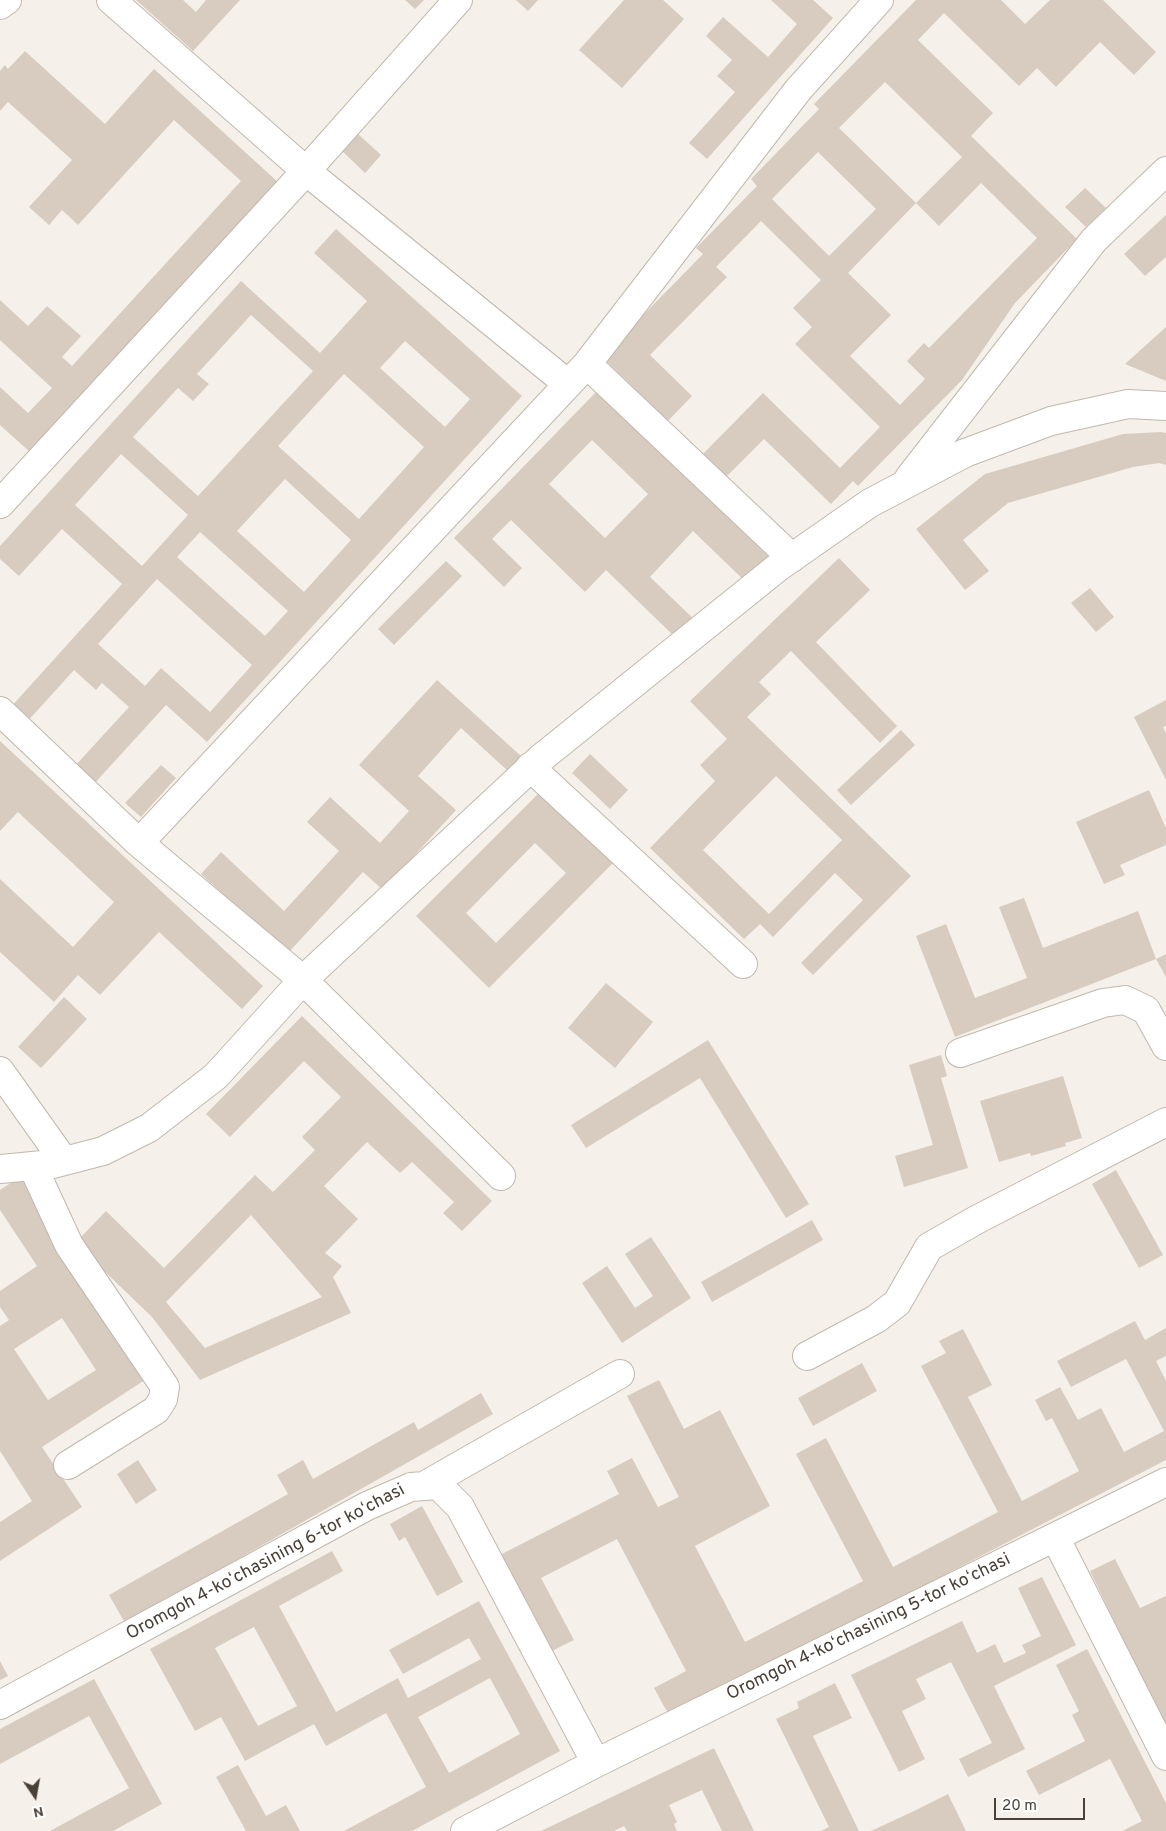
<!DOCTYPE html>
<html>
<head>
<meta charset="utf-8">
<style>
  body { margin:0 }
  #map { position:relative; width:1166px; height:1831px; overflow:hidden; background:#f5f1ea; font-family:Overpass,sans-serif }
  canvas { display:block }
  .north { position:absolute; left:10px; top:1771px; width:50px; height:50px; -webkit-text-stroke:4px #fff; paint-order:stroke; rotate:168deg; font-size:14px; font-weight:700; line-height:20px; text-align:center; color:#494138 }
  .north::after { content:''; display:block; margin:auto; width:18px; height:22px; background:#494138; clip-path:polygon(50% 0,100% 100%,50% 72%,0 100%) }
  .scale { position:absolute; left:994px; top:1798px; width:91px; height:22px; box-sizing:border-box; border:2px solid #494138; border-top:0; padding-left:6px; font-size:15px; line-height:18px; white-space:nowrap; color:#494138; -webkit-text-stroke:4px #fff; paint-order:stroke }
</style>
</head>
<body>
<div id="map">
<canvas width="1166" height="1831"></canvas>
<div class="north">N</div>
<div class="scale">20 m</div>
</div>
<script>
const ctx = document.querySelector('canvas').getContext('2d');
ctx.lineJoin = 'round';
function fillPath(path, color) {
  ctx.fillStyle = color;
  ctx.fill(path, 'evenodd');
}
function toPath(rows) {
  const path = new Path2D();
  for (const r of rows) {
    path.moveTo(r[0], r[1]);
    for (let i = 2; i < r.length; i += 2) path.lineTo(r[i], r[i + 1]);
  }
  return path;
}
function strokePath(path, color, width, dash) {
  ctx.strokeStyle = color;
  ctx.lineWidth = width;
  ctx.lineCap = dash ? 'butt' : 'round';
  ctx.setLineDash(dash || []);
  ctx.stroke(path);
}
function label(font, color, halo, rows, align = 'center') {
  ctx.font = font + ' Overpass,sans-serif';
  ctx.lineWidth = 4.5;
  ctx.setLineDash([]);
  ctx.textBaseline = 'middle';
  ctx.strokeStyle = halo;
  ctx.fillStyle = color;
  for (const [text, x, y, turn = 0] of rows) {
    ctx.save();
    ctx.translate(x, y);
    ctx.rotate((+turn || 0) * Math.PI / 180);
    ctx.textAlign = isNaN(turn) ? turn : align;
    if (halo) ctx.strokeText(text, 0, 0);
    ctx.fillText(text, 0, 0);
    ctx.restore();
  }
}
fillPath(toPath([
  [136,0,183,0,196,12,206,0,240,0,193,51],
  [405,0,424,0,415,9],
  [516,0,538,0,528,11],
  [624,0,663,0,684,19,622,88,579,50],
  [771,0,813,0,833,18,707,159,689,143,735,92,717,76,732,60,706,36,723,17,768,57,797,24],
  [916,0,1001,0,1025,24,1050,0,1103,0,1156,52,1134,75,1100,42,1056,87,1037,68,1019,86,944,13,918,40,993,113,971,136,1077,239,1015,303,962,380,858,486,853,481,831,504,764,439,725,478,702,455,763,393,840,468,880,427,795,344,812,327,793,308,821,280,761,221,716,267,727,277,650,355,692,396,668,421,602,357,703,254,696,248,757,186,751,179,819,109,814,104],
  [885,82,962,157,916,203,939,226,981,183,1037,238,929,348,924,343,907,361,925,379,900,405,850,356,891,315,848,273,916,203,839,128],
  [818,152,876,209,829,256,772,199],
  [25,51,105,124,154,69,279,183,31,453,0,425,0,387,28,413,52,388,0,340,0,300,28,326,47,306,81,336,62,357,72,366,241,181,174,120,78,225,62,210,49,225,29,207,72,160,8,102,0,111,0,71,5,65,8,69],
  [357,133,381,155,365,173,341,150],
  [1085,188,1106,208,1086,227,1065,207],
  [1166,215,1166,257,1145,276,1124,254],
  [336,229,522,396,207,742,166,705,93,785,74,767,129,707,102,683,96,690,74,670,26,723,10,708,122,584,62,529,19,576,0,559,0,546,241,281,320,353,367,301,314,253],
  [251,315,313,371,198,496,133,437,178,388,193,401,209,384,197,374],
  [405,341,470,399,445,427,380,368],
  [344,374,424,447,359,519,278,446],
  [121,454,188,515,142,566,75,505],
  [285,479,351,540,304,592,237,531],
  [200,532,288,611,265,636,177,557],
  [157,579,252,665,210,712,161,668,145,686,98,644],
  [1166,327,1166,381,1125,364],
  [597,391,773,561,749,585,693,531,650,577,697,622,679,641,606,570,585,592,511,520,492,539,522,568,504,587,454,538],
  [592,440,648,494,605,538,549,484],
  [1161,432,1166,433,1166,465,1159,463,1133,467,1008,503,963,540,989,571,965,590,916,529,985,474,1123,434],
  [839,558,870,590,816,642,897,726,880,743,791,651,759,682,771,694,747,717,911,876,813,975,801,963,863,900,835,873,773,937,760,924,744,939,650,848,715,781,700,765,727,739,690,701],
  [776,776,842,840,769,914,703,850],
  [446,561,462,576,394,645,378,629],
  [1090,588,1114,617,1096,632,1071,603],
  [437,680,522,757,509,772,461,728,418,776,456,810,383,890,363,872,288,953,201,874,221,852,284,911,339,851,307,822,330,797,380,843,409,811,359,765],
  [1166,700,1166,726,1163,727,1166,733,1166,780,1134,717],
  [901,730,915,745,851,805,837,790],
  [0,741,263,986,242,1009,159,932,100,995,78,975,54,1002,0,952,0,879,73,947,114,902,18,812,0,831],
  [590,754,628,790,610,809,572,773],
  [161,765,176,778,141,817,125,803],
  [543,789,616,860,489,988,416,916],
  [535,843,566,873,496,943,466,913],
  [1149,790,1166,828,1166,845,1120,865,1125,875,1104,884,1076,822],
  [1024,898,1043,948,1138,911,1156,959,955,1037,916,936,946,924,975,998,1027,978,999,907],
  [1166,954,1166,977,1156,959],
  [606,983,653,1022,615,1068,568,1028],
  [64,997,87,1019,41,1068,18,1047],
  [302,1016,492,1201,462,1231,443,1213,454,1202,412,1162,400,1173,367,1142,324,1186,358,1219,325,1253,342,1266,333,1277,351,1313,200,1380,152,1317,75,1243,106,1211,164,1268,255,1175,273,1192,315,1150,302,1137,341,1097,304,1061,230,1137,206,1114],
  [251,1215,322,1297,205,1348,166,1302],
  [708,1040,809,1204,786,1218,700,1078,586,1148,571,1125],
  [941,1055,947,1076,941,1078,968,1168,904,1187,895,1156,933,1145,909,1065],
  [1063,1076,1082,1138,1065,1143,1066,1146,1031,1156,1030,1153,999,1162,980,1101],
  [1116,1170,1163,1255,1139,1268,1092,1184],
  [20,1177,151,1376,42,1447,82,1507,0,1561,0,1522,32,1501,0,1451,0,1326,9,1320,0,1307,0,1291,37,1266,0,1210,0,1190],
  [62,1318,96,1370,48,1400,14,1349],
  [812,1220,823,1240,712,1302,701,1282],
  [651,1237,691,1298,622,1343,582,1283,607,1266,635,1308,653,1296,625,1254],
  [1135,1321,1145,1340,1166,1328,1166,1356,1156,1361,1166,1381,1166,1460,670,1717,654,1688,686,1671,617,1539,541,1578,574,1640,548,1653,498,1556,619,1494,607,1471,632,1458,658,1507,679,1497,627,1396,659,1380,684,1429,720,1410,770,1506,695,1546,745,1642,863,1581,796,1454,826,1438,893,1567,998,1512,921,1366,946,1353,939,1341,963,1329,992,1385,968,1397,1022,1501,1079,1471,1052,1418,1046,1421,1035,1400,1060,1387,1078,1420,1101,1408,1124,1452,1164,1431,1126,1359,1071,1387,1057,1361],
  [862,1363,877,1391,813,1426,798,1398],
  [481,1393,493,1414,125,1623,109,1595,288,1494,277,1475,303,1460,313,1479,414,1422,418,1430],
  [138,1460,157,1490,136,1504,117,1474],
  [422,1506,463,1582,437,1596,405,1537,399,1541,390,1524],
  [332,1551,343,1571,279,1606,336,1712,398,1678,408,1698,481,1659,469,1638,403,1674,389,1650,479,1601,560,1751,412,1831,344,1831,426,1787,386,1713,326,1746,314,1724,245,1761,221,1717,195,1731,150,1649],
  [254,1627,297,1706,258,1726,215,1648],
  [490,1678,520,1734,449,1773,418,1717],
  [1115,1559,1140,1608,1166,1596,1166,1728,1090,1571],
  [1042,1577,1076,1645,994,1686,1025,1749,968,1777,959,1759,992,1743,951,1662,916,1679,926,1699,902,1711,925,1759,899,1772,851,1675,962,1621,977,1653,995,1644,1004,1663,1026,1653,1022,1645,1041,1636,1018,1588],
  [1087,1649,1166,1803,1166,1831,1122,1831,1142,1821,1110,1759,1039,1795,1026,1771,1085,1741,1072,1715,1079,1711,1056,1665],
  [0,1661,8,1676,0,1680],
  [94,1679,162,1804,113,1831,50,1831,129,1788,89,1716,0,1764,0,1729],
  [835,1683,852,1718,813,1736,859,1831,821,1831,829,1827,776,1719,799,1708,797,1702],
  [714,1748,754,1831,722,1831,702,1790,669,1805,677,1822,674,1824,677,1831,627,1831,624,1826,614,1831,541,1831],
  [238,1765,266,1816,286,1805,300,1831,246,1831,216,1777],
  [948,1794,966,1831,871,1831,914,1811]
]), '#d7ccbf');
const minor = toPath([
  [111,0,306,171,568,384],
  [0,5,7,0],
  [587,364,792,558],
  [909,478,1094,240,1166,171],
  [0,504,306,171,458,0],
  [0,711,139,843],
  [530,767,743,964],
  [960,1053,1103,1003,1125,1000,1146,1010,1166,1046],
  [0,1071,64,1161],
  [33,1167,69,1245,165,1387,163,1399,156,1410,68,1465],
  [0,1169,53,1164,103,1151,149,1128,216,1076,303,980,540,759,777,568,870,503,965,453,1051,421,1128,404,1166,406],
  [501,1176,303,980,139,843,587,364,798,90,879,0],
  [807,1356,876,1319,897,1303,929,1247,978,1219,1166,1122],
  [424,1486,620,1374],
  [1055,1537,1166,1482],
  [0,1705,367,1506,411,1487,438,1485,460,1507,596,1763],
  [465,1831,596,1763,1055,1537,1166,1756]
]);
strokePath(minor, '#c1b8ac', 30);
strokePath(minor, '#fff', 28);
label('18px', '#494138', '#fff', [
  ["Oromgoh 4-koʻchasining 6-tor koʻchasi",266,1563,-28],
  ["Oromgoh 4-koʻchasining 5-tor koʻchasi",869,1628,-26]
]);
</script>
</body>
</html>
